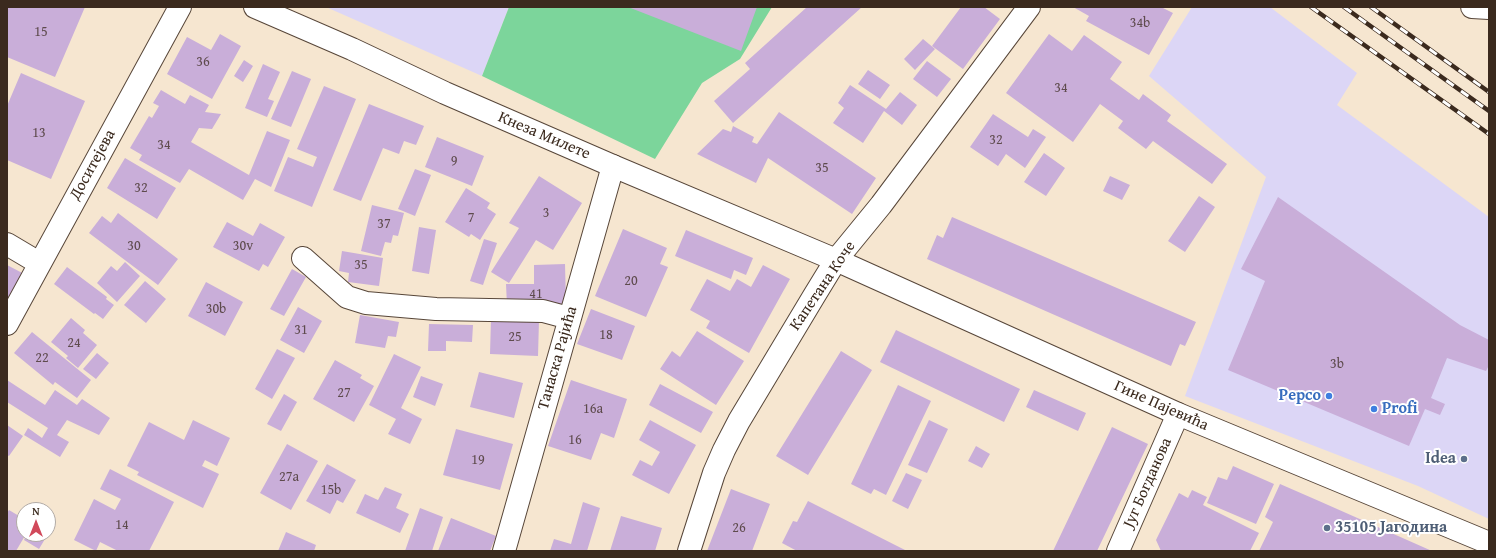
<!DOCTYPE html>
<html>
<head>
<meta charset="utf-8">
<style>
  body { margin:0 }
  #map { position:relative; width:1496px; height:558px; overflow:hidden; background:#f6e6d0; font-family:"Gentium Book Plus",serif }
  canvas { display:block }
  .frame { position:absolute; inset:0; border:8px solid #3b2a1e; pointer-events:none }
  .north { position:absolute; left:16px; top:502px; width:40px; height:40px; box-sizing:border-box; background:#fff; border:1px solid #b1aaa5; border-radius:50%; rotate:0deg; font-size:11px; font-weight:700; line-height:16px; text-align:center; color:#3b2a1e }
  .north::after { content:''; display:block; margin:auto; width:14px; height:18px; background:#d1495b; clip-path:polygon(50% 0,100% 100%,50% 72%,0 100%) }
</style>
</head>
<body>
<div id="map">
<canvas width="1496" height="558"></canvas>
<div class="frame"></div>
<div class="north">N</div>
</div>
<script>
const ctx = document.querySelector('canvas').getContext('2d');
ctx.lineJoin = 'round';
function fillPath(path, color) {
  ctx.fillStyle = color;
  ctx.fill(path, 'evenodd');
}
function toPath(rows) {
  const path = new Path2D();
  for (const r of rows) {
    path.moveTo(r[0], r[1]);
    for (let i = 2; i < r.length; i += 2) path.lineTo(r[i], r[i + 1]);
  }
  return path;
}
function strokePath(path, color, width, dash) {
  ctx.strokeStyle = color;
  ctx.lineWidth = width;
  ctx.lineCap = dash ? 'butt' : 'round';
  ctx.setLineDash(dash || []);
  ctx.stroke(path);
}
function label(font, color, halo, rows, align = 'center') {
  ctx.font = font + ' "Gentium Book Plus",serif';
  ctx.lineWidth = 4;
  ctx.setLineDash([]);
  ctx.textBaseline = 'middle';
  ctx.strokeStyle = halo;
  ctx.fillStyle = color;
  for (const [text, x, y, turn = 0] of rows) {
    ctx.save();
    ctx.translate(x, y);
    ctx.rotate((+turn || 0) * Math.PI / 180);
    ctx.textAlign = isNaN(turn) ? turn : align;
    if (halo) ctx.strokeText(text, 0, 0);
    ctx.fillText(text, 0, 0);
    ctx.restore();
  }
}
fillPath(toPath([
  [326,7,509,7,482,76],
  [1192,7,1270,7,1357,73,1337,105,1489,217,1489,519,1418,486,1185,396,1266,177,1149,76]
]), '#dcd6f6');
fillPath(toPath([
  [509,7,772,7,740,59,702,83,655,159,482,76]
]), '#7cd59b');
fillPath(toPath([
  [7,7,85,7,55,77,7,57],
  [628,7,757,7,741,51],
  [807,7,862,7,733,123,714,101,750,69,745,63],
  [961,7,984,7,1000,19,963,69,932,46],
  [1073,7,1161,7,1173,13,1149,55,1086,21,1089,16],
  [220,34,241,46,212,99,167,74,187,37,211,50],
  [1049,34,1072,51,1084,35,1122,62,1110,79,1139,100,1143,94,1171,115,1167,121,1227,164,1212,184,1153,141,1146,149,1118,128,1123,121,1100,104,1073,142,1006,93],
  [923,39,935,49,915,70,904,59],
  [244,60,253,66,243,82,234,76],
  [927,61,951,79,937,97,913,79],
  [263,64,280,72,268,99,274,101,267,117,245,108],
  [868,70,890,85,880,99,858,84],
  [292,71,311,79,291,127,271,119],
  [21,73,85,101,51,179,7,160,7,106],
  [850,85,886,109,900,92,917,105,902,125,884,111,863,143,833,123,844,108,838,103],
  [324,86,356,99,312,207,274,191,288,157,313,167,317,157,297,149],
  [161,90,185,104,190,95,209,105,205,112,221,114,212,129,199,128,191,142,249,175,267,131,290,140,271,187,255,179,243,200,189,169,180,183,139,160,142,155,130,148,149,116,152,118,159,106,153,103],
  [369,104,424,126,416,145,404,141,399,154,383,148,361,201,333,190],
  [779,112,876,178,852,214,768,158,756,183,697,154,723,129,731,132,733,126,754,137,752,142,757,144],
  [993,114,1028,137,1033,129,1046,137,1025,168,1006,154,998,166,970,147],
  [437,137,484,156,472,186,425,167],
  [1044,153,1065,168,1046,196,1024,182],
  [125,158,176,188,157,219,107,188],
  [415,169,431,175,415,216,398,209],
  [539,176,582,203,553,250,536,240,509,283,491,272,519,228,509,223],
  [1110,176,1130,185,1122,200,1103,191],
  [466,188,490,203,487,208,496,214,480,240,471,234,469,237,445,222],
  [1199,196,1215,207,1185,252,1168,241],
  [1278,197,1460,325,1489,340,1489,365,1486,371,1447,358,1431,398,1445,404,1440,415,1425,409,1409,446,1228,370,1265,281,1241,269],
  [372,205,404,213,398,236,393,235,391,243,385,242,381,256,361,251],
  [118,213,178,259,158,285,89,233,102,216,111,223],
  [952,217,1196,322,1185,346,1180,344,1171,366,927,259,937,235,943,238],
  [227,222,253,236,260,223,285,237,268,267,263,264,259,271,213,247],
  [419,227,436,230,429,274,412,271],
  [623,229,667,248,660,264,668,267,646,317,595,296],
  [686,230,753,258,746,275,734,270,731,279,675,256],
  [484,239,497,243,483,285,470,281],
  [342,251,383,258,379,286,348,282,349,273,339,271],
  [125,262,140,276,117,302,97,283,111,266,117,271],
  [565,264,566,304,507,306,506,284,534,284,534,265],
  [7,265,28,276,7,314],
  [763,265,790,279,749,353,706,328,710,321,690,310,707,279,730,291,737,279,751,287],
  [67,267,107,297,106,299,114,305,103,319,95,313,94,314,54,284],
  [292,269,306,277,284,316,270,309],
  [145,281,166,299,146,323,124,305],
  [206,282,243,302,225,336,188,316],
  [298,307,322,321,304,353,280,340],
  [591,309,635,326,622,360,577,344],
  [360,315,399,322,396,337,388,336,385,348,355,343],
  [71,318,85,330,83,333,97,345,78,368,66,358,68,356,51,342],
  [491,319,539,320,538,356,490,354],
  [429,324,473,325,472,342,446,341,446,351,428,351],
  [896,330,1020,389,1004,422,880,362],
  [697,331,744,361,716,405,660,369,672,351,680,357],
  [32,332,91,380,77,398,55,382,53,385,14,353],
  [277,349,295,358,272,399,255,389],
  [841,351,872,370,808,475,776,456],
  [97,353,109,363,96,379,83,369],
  [394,354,421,367,401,408,422,419,410,444,388,434,396,419,369,405],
  [335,360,362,375,360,378,374,386,354,422,313,399],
  [479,372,523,383,514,418,470,407],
  [421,376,443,384,435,406,413,397],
  [7,380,45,405,55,390,77,405,82,399,110,418,99,435,67,420,57,435,69,442,60,457,24,435,28,428,42,438,48,428,7,402],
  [571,380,627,399,614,438,601,433,591,460,548,446],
  [660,384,713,412,701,433,649,405],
  [898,385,931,401,886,495,874,489,871,494,851,484],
  [1034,390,1086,413,1078,431,1026,407],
  [284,394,297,402,281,431,267,424],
  [193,420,230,438,217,466,205,460,202,466,219,474,203,508,137,475,139,472,127,466,149,422,184,440],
  [650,420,696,445,669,494,632,475,640,460,652,466,660,452,639,440],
  [929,420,948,429,927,473,908,465],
  [7,425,23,436,9,456,7,455],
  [1112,427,1148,444,1097,551,1053,551],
  [456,429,513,444,500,490,443,475],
  [287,444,318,461,291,510,260,493],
  [976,446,990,454,982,468,968,461],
  [327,464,356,480,343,503,337,500,330,514,306,501],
  [1233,466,1274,484,1256,524,1207,503,1218,477,1227,480],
  [110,469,174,502,149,551,118,551,100,542,96,551,74,540,94,499,115,510,121,499,100,489],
  [906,473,922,480,908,509,892,501],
  [1280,484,1319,501,1432,551,1259,551,1273,522,1265,517],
  [385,487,402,494,396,508,409,514,400,533,356,513,365,494,378,500],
  [731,489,770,504,752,551,707,551],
  [1192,490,1207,497,1203,505,1259,533,1250,551,1161,551,1156,540,1179,493,1188,498],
  [808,501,907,551,797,551,782,543,793,521,797,522],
  [583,502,600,508,587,551,550,551,554,539,571,544],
  [420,508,443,517,432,551,405,551],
  [9,510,24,519,24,534,26,534,16,551,7,551,7,513],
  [621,516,662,528,655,551,610,551],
  [451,518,496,536,490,551,438,551],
  [286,532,316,545,314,551,278,551],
  [27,534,48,534,39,549,24,540]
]), '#c9aed9');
const minor = toPath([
  [1472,7,1489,8],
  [7,244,39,263],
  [303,258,347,297,366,303,436,309,543,311,569,318],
  [7,324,180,7],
  [504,551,613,166],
  [1118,551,1178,414]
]);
const major = toPath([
  [255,7,352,49,445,93,613,166,836,260,1178,414,1489,543],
  [689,551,714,473,724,450,739,421,814,296,836,260,881,205,1029,7]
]);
strokePath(minor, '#574639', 24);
strokePath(major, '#574639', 24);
strokePath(minor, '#fff', 22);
strokePath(major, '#fff', 22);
const rail = toPath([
  [1311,7,1489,134],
  [1344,7,1489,111],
  [1371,7,1489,92]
]);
strokePath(rail, '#3b2a1e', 4.5);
strokePath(rail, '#fff', 3, [9]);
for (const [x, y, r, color] of [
  [1329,396,4,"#3f7fe0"],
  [1374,409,4,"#3f7fe0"],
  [1464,459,4,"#5c6f8a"],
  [1327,528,4,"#5c6f8a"]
]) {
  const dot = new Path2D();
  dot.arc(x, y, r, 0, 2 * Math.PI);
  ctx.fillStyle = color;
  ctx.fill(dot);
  strokePath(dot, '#fff', 1.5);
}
label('14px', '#5e4b4d', null, [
  ["34b",1140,23],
  ["15",41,32],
  ["36",203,62],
  ["34",1061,88],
  ["13",39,133],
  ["32",996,140],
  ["34",164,145],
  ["9",454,161],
  ["35",822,168],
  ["32",141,188],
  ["3",546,213],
  ["7",471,218],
  ["37",384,224],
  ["30",134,246],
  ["30v",243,246],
  ["35",361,265],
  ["20",631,281],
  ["41",536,294],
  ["30b",216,309],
  ["31",301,330],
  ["18",606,335],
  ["25",515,337],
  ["24",74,343],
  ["22",42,358],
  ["3b",1337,364],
  ["27",344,393],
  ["16a",593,409],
  ["16",575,440],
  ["19",478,460],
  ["27a",289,477],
  ["15b",331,490],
  ["14",122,525],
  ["26",739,528]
]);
label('16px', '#3b2a1e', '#fff', [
  ["Кнеза Милете",544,136,23],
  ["Доситејева",93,165,-61],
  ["Капетана Коче",823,286,-56],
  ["Танаска Рајића",558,358,-74],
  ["Гине Пајевића",1161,406,24],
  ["Југ Богданова",1148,483,-66]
]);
label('bold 16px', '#366cbe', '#fff', [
  ["Pepco",1321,396],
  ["Profi",1382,409,"left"]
], 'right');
label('bold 16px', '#4e5e75', '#fff', [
  ["Idea",1456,459],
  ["35105 Јагодина",1335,528,"left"]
], 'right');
</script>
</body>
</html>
